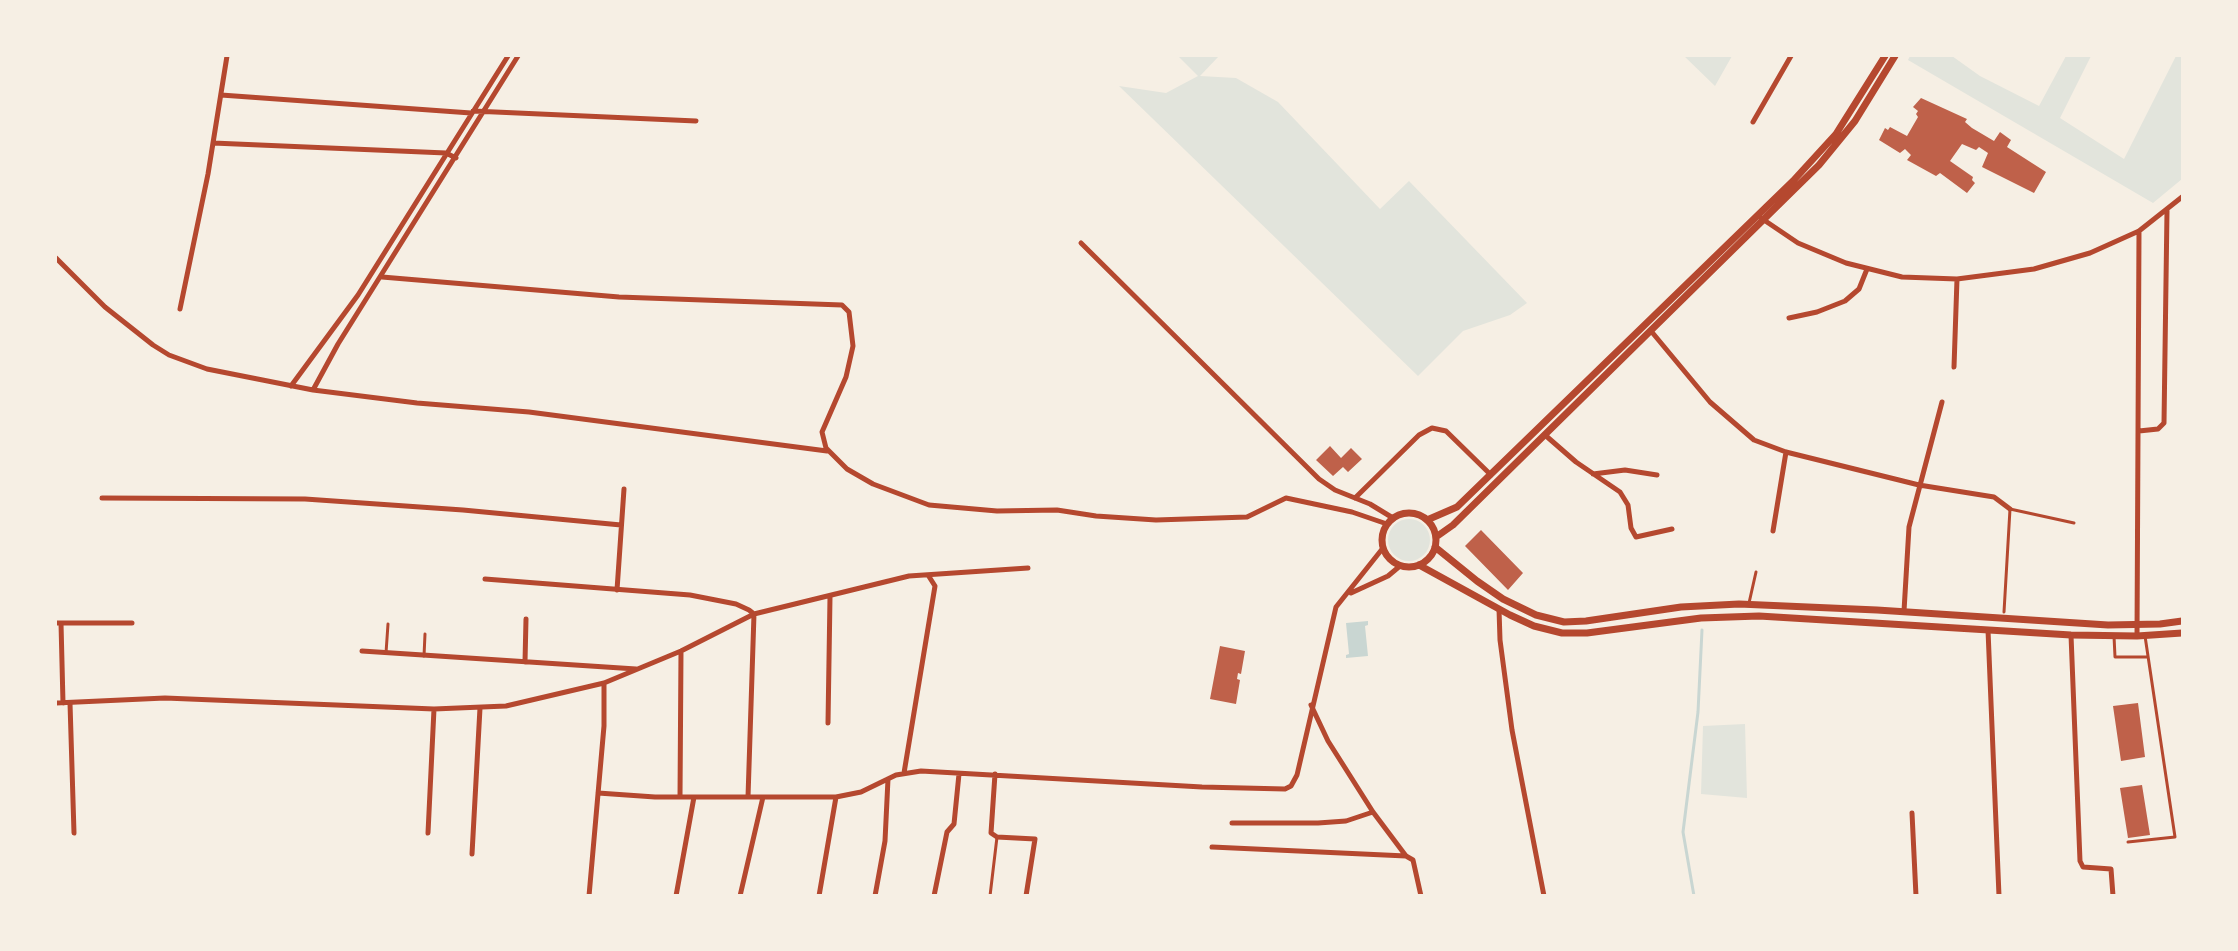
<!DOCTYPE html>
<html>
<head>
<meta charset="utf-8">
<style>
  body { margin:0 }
  #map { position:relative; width:2238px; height:951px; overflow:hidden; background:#f6efe4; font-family:"Fira Sans Condensed",sans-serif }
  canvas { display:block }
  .frame { position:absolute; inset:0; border:57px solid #f6efe4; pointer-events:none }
</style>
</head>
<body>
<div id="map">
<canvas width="2238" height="951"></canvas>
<div class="frame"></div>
</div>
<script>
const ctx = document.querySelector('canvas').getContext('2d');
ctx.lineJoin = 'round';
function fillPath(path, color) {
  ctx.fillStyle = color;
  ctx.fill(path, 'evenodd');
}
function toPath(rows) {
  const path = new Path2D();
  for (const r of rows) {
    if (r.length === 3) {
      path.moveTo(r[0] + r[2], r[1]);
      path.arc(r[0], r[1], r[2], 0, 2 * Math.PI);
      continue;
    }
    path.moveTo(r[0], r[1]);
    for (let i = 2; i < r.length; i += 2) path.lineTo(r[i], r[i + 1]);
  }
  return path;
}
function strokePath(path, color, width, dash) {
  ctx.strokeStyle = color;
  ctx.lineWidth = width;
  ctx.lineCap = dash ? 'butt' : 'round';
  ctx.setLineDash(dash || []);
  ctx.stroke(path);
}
fillPath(toPath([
  [1178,56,1219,56,1200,76,1236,78,1278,102,1380,209,1409,181,1527,303,1510,315,1463,331,1418,376,1119,86,1166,93,1198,76],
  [1684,56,1732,56,1715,86],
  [1910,56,1952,56,1980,76,2039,106,2066,56,2091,56,2060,118,2124,159,2176,56,2182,56,2182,179,2153,203,1908,60],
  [1409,540,21],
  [1745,724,1747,798,1701,794,1703,726]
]), '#e2e4dc');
fillPath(toPath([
  [1368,621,1368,625,1365,626,1368,656,1346,658,1346,655,1349,654,1346,623]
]), '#c9d6d2');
strokePath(toPath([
  [1694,896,1683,832,1698,712,1702,630]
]), '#c9d6d2', 3);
fillPath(toPath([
  [1921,98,1967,119,1965,122,1972,128,1994,141,2000,132,2011,140,2007,147,2046,172,2034,193,1982,167,1988,153,1979,147,1976,150,1962,144,1950,161,1973,177,1972,180,1975,183,1967,193,1940,173,1936,176,1907,160,1911,155,1905,149,1900,153,1879,140,1885,128,1888,130,1890,127,1907,136,1918,117,1916,114,1918,111,1913,107],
  [1330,446,1341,458,1351,448,1362,459,1348,472,1343,467,1333,476,1316,460],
  [1481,530,1523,573,1508,590,1465,546],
  [1220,646,1245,651,1241,674,1238,673,1237,679,1240,680,1236,704,1210,699],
  [2138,703,2145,757,2121,761,2113,706],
  [2142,785,2150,835,2128,838,2120,788]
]), '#bf614a');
strokePath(toPath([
  [1749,603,1756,572],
  [2004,612,2010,509,2074,523],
  [2114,636,2115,657,2148,657],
  [386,653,388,624],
  [424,656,425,634],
  [2128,842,2175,837,2145,636],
  [990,896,997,837]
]), '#b5482f', 3);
strokePath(toPath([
  [221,95,471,113],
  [473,111,696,121],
  [1753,122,1791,56],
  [213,143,446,153,456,158],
  [1761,218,1798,243,1846,263,1902,277,1957,279,2034,269,2090,253,2139,231,2182,197],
  [1081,243,1319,479,1335,490,1370,504,1393,518],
  [56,258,105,307,153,345,169,355,207,369,313,390,417,403,529,412,827,451],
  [382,277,619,297,842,305,849,312,853,346,846,377,822,432,826,448,847,469,873,484,929,505,997,511,1057,510,1096,516,1156,520,1247,517,1286,498,1352,512,1387,524],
  [180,309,208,174,227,56],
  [1789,318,1817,312,1845,301,1859,289,1867,269],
  [1651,331,1710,402,1754,440,1786,452,1919,485,1994,497,2010,509],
  [1954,367,1957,279],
  [291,386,358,295,508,56],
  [313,390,338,344,518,56],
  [2139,431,2158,429,2164,423,2167,211],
  [1545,435,1576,462,1620,492,1628,505,1631,528,1636,537,1672,529],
  [1593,474,1625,470,1657,475],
  [102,498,305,499,463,510,621,525],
  [1355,498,1419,435,1432,428,1446,431,1491,475],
  [1773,531,1786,452],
  [485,579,690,595,736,604,749,610,754,614,748,797],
  [617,590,624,489],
  [1351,593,1388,576,1400,566],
  [1499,609,1500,640,1512,730,1544,896],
  [1904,611,1909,527,1942,402],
  [56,623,61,623,63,703],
  [61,623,132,623],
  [1988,630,1999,896],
  [2071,635,2080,861,2083,867,2111,869,2113,896],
  [2137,636,2139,231],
  [362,651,636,669],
  [525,662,526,619],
  [56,703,165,698,434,709,506,706,604,683,681,651,754,614,909,576,1028,568],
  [70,703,74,833],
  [1311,705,1328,741,1373,812,1406,856,1413,860,1421,896],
  [828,723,830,597],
  [904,773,935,586,928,575],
  [995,774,991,833,997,837,1035,839,1026,896],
  [598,793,655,797,836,797,861,792,896,775,921,771,1202,787,1285,789,1291,786,1297,775,1336,607,1383,548],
  [680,797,681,651],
  [1912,813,1916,896],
  [1232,823,1318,823,1346,821,1373,812],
  [428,833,434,709],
  [1212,847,1406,856],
  [472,854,480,708],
  [589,896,604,726,604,683],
  [676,896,694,797],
  [740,896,763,797],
  [819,896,836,797],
  [875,896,885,841,888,779],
  [934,896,947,832,954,824,959,774]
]), '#b5482f', 5);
strokePath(toPath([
  [1409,540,27],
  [1427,520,1457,507,1793,181,1836,134,1885,56],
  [1436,537,1453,525,1819,165,1855,121,1895,56],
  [1435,547,1477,581,1503,599,1536,615,1564,622,1586,621,1681,607,1739,604,1877,610,2108,625,2160,624,2182,621],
  [1419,565,1510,615,1534,626,1562,633,1587,633,1701,618,1759,616,2071,635,2137,636,2182,633]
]), '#b5482f', 7);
</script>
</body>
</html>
